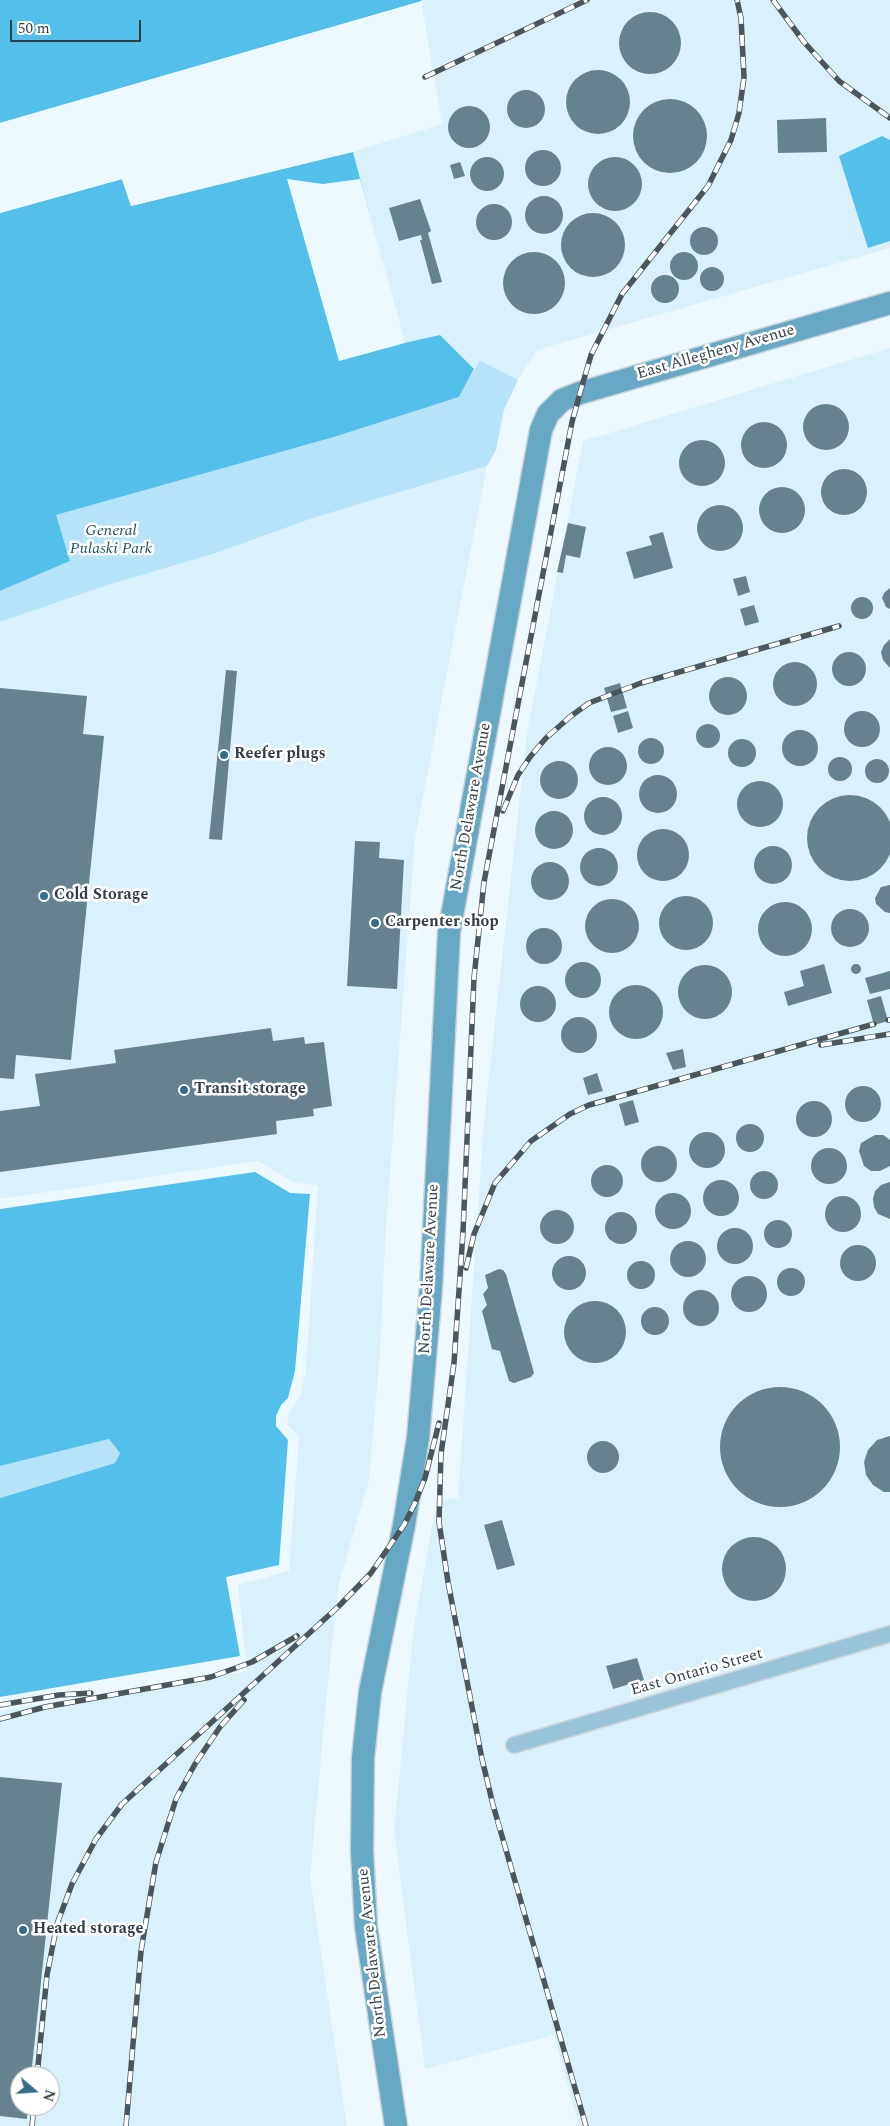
<!DOCTYPE html>
<html>
<head>
<meta charset="utf-8">
<style>
  body { margin:0 }
  #map { position:relative; width:890px; height:2126px; overflow:hidden; background:#edf9ff; font-family:Spectral,serif }
  canvas { display:block }
  .north { position:absolute; left:10px; top:2066px; width:50px; height:50px; box-sizing:border-box; background:#fff; border:1px solid #adb2b4; border-radius:50%; rotate:108deg; font-size:14px; font-weight:700; line-height:20px; text-align:center; color:#333f44 }
  .north::after { content:''; display:block; margin:auto; width:18px; height:22px; background:#336e86; clip-path:polygon(50% 0,100% 100%,50% 72%,0 100%) }
  .scale { position:absolute; left:10px; top:20px; width:131px; height:22px; box-sizing:border-box; border:2px solid #333f44; border-top:0; padding-left:6px; font-size:15px; line-height:18px; white-space:nowrap; color:#333f44; -webkit-text-stroke:4px #fff; paint-order:stroke }
</style>
</head>
<body>
<div id="map">
<canvas width="890" height="2126"></canvas>
<div class="north">N</div>
<div class="scale">50 m</div>
</div>
<script>
const ctx = document.querySelector('canvas').getContext('2d');
ctx.lineJoin = 'round';
function fillPath(path, color) {
  ctx.fillStyle = color;
  ctx.fill(path, 'evenodd');
}
function toPath(rows) {
  const path = new Path2D();
  for (const r of rows) {
    if (r.length === 3) {
      path.moveTo(r[0] + r[2], r[1]);
      path.arc(r[0], r[1], r[2], 0, 2 * Math.PI);
      continue;
    }
    path.moveTo(r[0], r[1]);
    for (let i = 2; i < r.length; i += 2) path.lineTo(r[i], r[i + 1]);
  }
  return path;
}
function strokePath(path, color, width, dash) {
  ctx.strokeStyle = color;
  ctx.lineWidth = width;
  ctx.lineCap = dash ? 'butt' : 'round';
  ctx.setLineDash(dash || []);
  ctx.stroke(path);
}
function label(font, color, halo, rows, align = 'center') {
  ctx.font = font + ' Spectral,serif';
  ctx.lineWidth = 5;
  ctx.setLineDash([]);
  ctx.textBaseline = 'middle';
  ctx.strokeStyle = halo;
  ctx.fillStyle = color;
  for (const [text, x, y, turn = 0] of rows) {
    ctx.save();
    ctx.translate(x, y);
    ctx.rotate((+turn || 0) * Math.PI / 180);
    ctx.textAlign = isNaN(turn) ? turn : align;
    if (halo) ctx.strokeText(text, 0, 0);
    ctx.fillText(text, 0, 0);
    ctx.restore();
  }
}
fillPath(toPath([
  [421,0,890,0,890,248,537,350,518,380,481,360,474,369,440,335,405,343,353,152,442,124],
  [890,348,890,2126,579,2126,554,2035,425,2069,394,1830,414,1626,437,1500,458,1498,484,1122,527,733,583,441],
  [487,466,415,838,386,1226,380,1352,369,1480,339,1584,328,1681,310,1878,347,2126,0,2126,0,1711,247,1671,238,1585,289,1571,299,1437,287,1424,290,1412,300,1396,306,1370,318,1185,295,1183,258,1161,0,1199,0,622,105,586,216,553,313,518],
  [20,2076,50,2076,50,2106,20,2106]
]), '#daf1fc');
fillPath(toPath([
  [480,360,518,380,504,410,496,450,487,466,313,518,216,553,105,586,0,622,0,591,70,561,55,515,334,437,459,397],
  [109,1439,120,1453,115,1463,0,1498,0,1466]
]), '#b7e3f8');
fillPath(toPath([
  [0,0,421,0,422,1,0,123],
  [882,136,890,140,890,241,868,248,839,156],
  [353,152,404,343,440,335,474,369,459,397,334,437,56,515,70,561,0,591,0,213,122,179,131,206],
  [255,1172,290,1193,310,1194,295,1371,288,1398,281,1405,276,1416,276,1426,288,1440,279,1565,226,1577,240,1656,0,1697,0,1498,115,1463,120,1453,109,1439,0,1466,0,1209]
]), '#53bfeb');
fillPath(toPath([
  [422,1,422,4,0,126,0,123],
  [352,149,355,151,131,206,122,179,0,213,0,211,122,176,125,178,133,203],
  [287,179,323,184,360,179,405,343,339,361]
]), '#edf9ff');
fillPath(toPath([
  [650,43,31],
  [598,102,32],
  [526,109,19],
  [670,136,37],
  [469,127,21],
  [826,118,827,152,778,153,777,120],
  [543,168,18],
  [487,174,17],
  [615,184,27],
  [460,162,465,176,454,179,450,165],
  [544,215,19],
  [420,199,431,231,428,233,442,282,432,284,420,240,422,240,421,235,399,241,389,208],
  [494,222,18],
  [593,245,32],
  [704,241,14],
  [684,266,14],
  [534,283,31],
  [712,279,12],
  [665,289,14],
  [826,427,23],
  [764,445,23],
  [702,463,23],
  [844,492,23],
  [782,510,23],
  [720,528,23],
  [568,523,586,527,580,558,566,555,563,573,557,572],
  [663,532,673,568,634,579,626,552,652,545,649,536],
  [746,576,750,592,738,596,733,579],
  [890,588,890,609,886,607,882,598,884,593],
  [862,608,11],
  [754,605,759,622,745,626,740,609],
  [890,639,890,668,883,660,881,652,884,645],
  [849,669,17],
  [795,684,22],
  [226,670,237,671,222,840,209,839],
  [728,696,19],
  [620,683,627,708,611,712,604,688],
  [0,688,87,696,83,734,104,736,71,1060,16,1055,14,1079,0,1078],
  [862,729,18],
  [628,711,633,728,618,733,613,716],
  [708,736,12],
  [800,748,18],
  [651,751,13],
  [742,753,14],
  [608,766,19],
  [840,769,12],
  [877,771,12],
  [559,780,19],
  [658,794,19],
  [760,804,23],
  [850,838,43],
  [603,816,19],
  [554,830,19],
  [663,855,26],
  [355,841,380,842,379,858,404,860,397,989,347,986],
  [773,865,19],
  [599,867,19],
  [550,881,19],
  [890,885,890,913,885,912,876,904,875,898,881,887],
  [686,923,27],
  [612,926,27],
  [785,929,27],
  [850,928,19],
  [544,946,18],
  [583,980,18],
  [824,964,832,993,788,1006,784,992,804,986,800,971],
  [856,969,5],
  [705,992,27],
  [890,971,890,989,870,994,865,978],
  [636,1012,27],
  [538,1004,18],
  [881,996,888,1021,874,1025,867,1000],
  [579,1035,18],
  [271,1028,273,1041,304,1037,305,1044,324,1042,332,1106,313,1109,314,1116,276,1121,277,1134,0,1172,0,1111,40,1106,35,1074,116,1063,114,1050],
  [683,1049,686,1067,673,1070,666,1053],
  [597,1073,603,1091,588,1095,583,1078],
  [863,1104,18],
  [633,1100,639,1122,625,1126,619,1104],
  [814,1119,18],
  [750,1138,14],
  [707,1150,18],
  [875,1135,883,1135,890,1140,890,1166,880,1171,871,1171,864,1166,859,1151,861,1143],
  [659,1164,18],
  [829,1166,18],
  [607,1181,16],
  [764,1185,14],
  [721,1198,18],
  [890,1182,890,1219,878,1214,874,1207,873,1199,875,1191,881,1185],
  [673,1211,18],
  [843,1214,18],
  [557,1227,17],
  [621,1228,16],
  [778,1234,14],
  [735,1246,18],
  [688,1259,18],
  [858,1263,18],
  [569,1273,17],
  [641,1275,14],
  [791,1282,14],
  [499,1269,503,1270,506,1274,534,1373,531,1377,514,1383,509,1381,500,1351,492,1349,482,1311,487,1305,483,1294,488,1288,485,1275],
  [749,1294,18],
  [701,1308,18],
  [595,1332,31],
  [655,1321,14],
  [780,1447,60],
  [890,1436,890,1492,884,1492,873,1485,866,1475,864,1462,868,1450,877,1440],
  [603,1457,16],
  [502,1520,515,1565,497,1570,484,1525],
  [754,1569,32],
  [637,1658,644,1680,613,1689,606,1666],
  [0,1777,62,1783,31,2076,20,2076,20,2106,28,2106,27,2119,0,2116]
]), '#66828f');
const street = toPath([
  [514,1745,890,1634]
]);
const secondary = toPath([
  [396,2126,366,1927,362,1851,363,1758,370,1692,404,1525,418,1438,431,1288,449,932,541,430,548,414,562,400,580,393,890,303]
]);
strokePath(street, '#c8d4da', 18);
strokePath(secondary, '#c8d4da', 25);
strokePath(street, '#99c3d6', 15);
strokePath(secondary, '#67a8c5', 22);
const rail = toPath([
  [773,0,804,42,839,81,890,118],
  [425,77,587,0],
  [503,811,518,775,530,757,546,738,571,716,589,703,641,683,839,626],
  [888,1020,890,1020],
  [821,1045,890,1034],
  [466,1268,474,1234,495,1183,531,1141,570,1114,589,1105,874,1024],
  [0,1705,59,1695,91,1693],
  [0,1719,45,1707,211,1677,252,1662,297,1636],
  [37,2076,47,1975,57,1924,72,1884,96,1839,122,1804,339,1606,371,1573,404,1525,415,1503,425,1478,439,1423],
  [32,2126,34,2106],
  [126,2126,141,1951,156,1862,176,1799,195,1764,220,1727,244,1700],
  [586,2126,493,1805,482,1759,448,1582,439,1522,441,1454,454,1363,463,1232,474,978,484,882,572,422,580,393,591,355,622,294,708,186,731,140,739,113,744,77,741,18,737,0]
]);
strokePath(rail, '#4a565c', 5.5);
strokePath(rail, '#fff', 4, [11]);
for (const [x, y, r, color] of [
  [224,755,5,"#336e86"],
  [44,896,5,"#336e86"],
  [375,923,5,"#336e86"],
  [184,1090,5,"#336e86"],
  [23,1930,5,"#336e86"]
]) {
  const dot = new Path2D();
  dot.arc(x, y, r, 0, 2 * Math.PI);
  ctx.fillStyle = color;
  ctx.fill(dot);
  strokePath(dot, '#fff', 2);
}
label('16px', '#333f44', '#fff', [
  ["East Allegheny Avenue",716,353,-16],
  ["North Delaware Avenue",472,807,-80],
  ["North Delaware Avenue",430,1269,-87],
  ["East Ontario Street",697,1673,-16],
  ["North Delaware Avenue",373,1953,-96]
]);
label('italic 16px', '#255365', '#fff', [
  ["General",111,532],
  ["Pulaski Park",111,550]
]);
label('bold 16px', '#333f44', '#fff', [
  ["Reefer plugs",234,755],
  ["Cold Storage",54,896],
  ["Carpenter shop",385,923],
  ["Transit storage",194,1090],
  ["Heated storage",33,1930]
], 'left');
</script>
</body>
</html>
